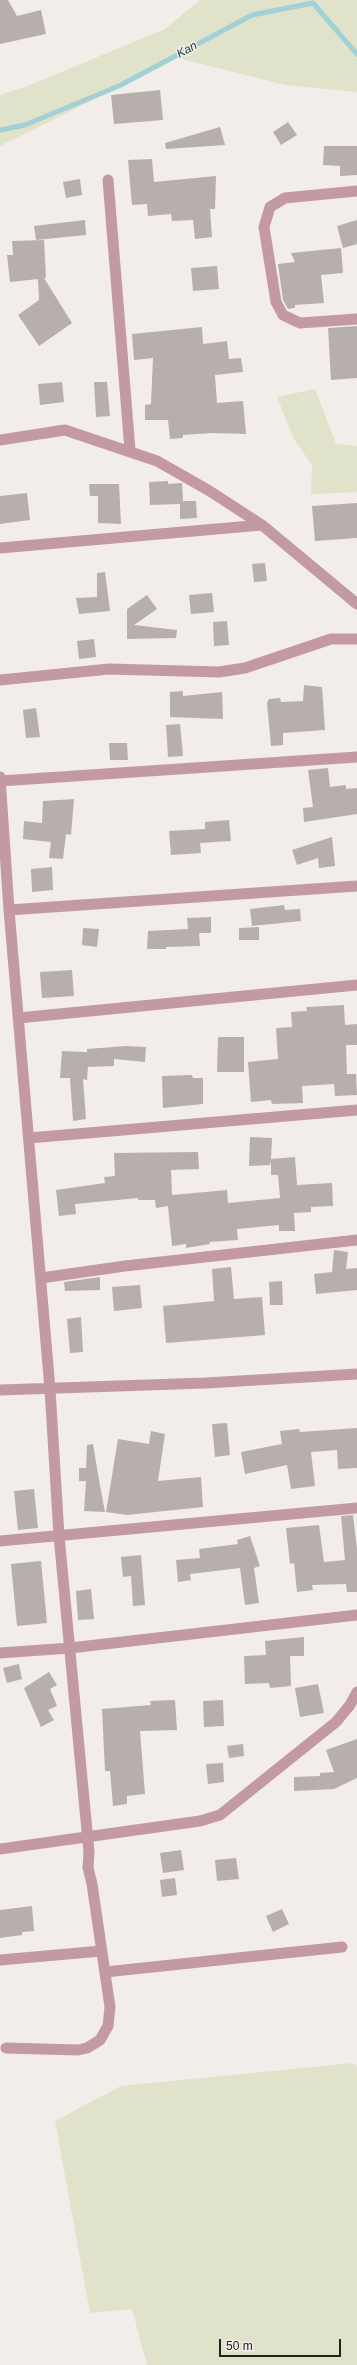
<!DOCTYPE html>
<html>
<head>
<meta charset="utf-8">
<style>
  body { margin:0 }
  #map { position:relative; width:357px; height:2365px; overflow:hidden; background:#f3ede9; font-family:Arial,sans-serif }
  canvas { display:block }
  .scale { position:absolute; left:219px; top:2339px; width:122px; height:18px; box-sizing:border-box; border:2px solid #242220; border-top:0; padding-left:5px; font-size:12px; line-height:14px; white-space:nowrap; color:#242220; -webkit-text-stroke:3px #f3ede9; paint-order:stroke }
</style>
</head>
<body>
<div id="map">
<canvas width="357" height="2365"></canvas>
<div class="scale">50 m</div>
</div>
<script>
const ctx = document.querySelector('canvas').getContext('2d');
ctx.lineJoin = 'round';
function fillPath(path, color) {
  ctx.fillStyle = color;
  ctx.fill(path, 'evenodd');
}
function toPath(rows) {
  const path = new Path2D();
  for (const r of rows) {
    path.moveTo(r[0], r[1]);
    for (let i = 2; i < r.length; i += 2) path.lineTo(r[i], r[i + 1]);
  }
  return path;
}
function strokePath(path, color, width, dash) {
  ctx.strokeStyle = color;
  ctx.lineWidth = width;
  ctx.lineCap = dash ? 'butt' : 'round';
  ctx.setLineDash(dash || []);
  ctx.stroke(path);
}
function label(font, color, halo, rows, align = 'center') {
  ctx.font = font + ' Arial,sans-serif';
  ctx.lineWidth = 3;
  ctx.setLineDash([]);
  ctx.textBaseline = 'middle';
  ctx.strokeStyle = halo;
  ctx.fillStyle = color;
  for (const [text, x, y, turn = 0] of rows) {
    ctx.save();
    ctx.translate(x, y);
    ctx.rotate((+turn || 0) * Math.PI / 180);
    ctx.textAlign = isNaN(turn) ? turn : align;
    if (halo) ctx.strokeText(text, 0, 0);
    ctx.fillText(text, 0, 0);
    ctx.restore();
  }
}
fillPath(toPath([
  [200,0,357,0,357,92,285,85,178,58,0,146,0,95,30,85,165,29],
  [315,389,336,444,357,446,357,492,311,494,312,465,294,439,277,397],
  [353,2063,357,2067,357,2365,147,2365,132,2309,90,2313,55,2121,121,2086]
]), '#e0e2c9');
strokePath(toPath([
  [0,130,25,125,121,85,252,15,313,3,357,54]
]), '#a1d1d6', 5);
fillPath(toPath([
  [0,0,8,0,17,16,41,10,46,34,0,44],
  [160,90,163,120,114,124,111,95],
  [288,122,297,135,281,145,273,132],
  [220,127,225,145,166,149,165,143],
  [324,146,357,146,357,175,340,176,340,166,323,165],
  [152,159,154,182,216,176,215,209,210,209,212,237,195,239,193,220,172,221,171,214,148,216,147,204,132,205,128,160],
  [80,179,82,195,66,198,63,182],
  [85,220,86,235,36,240,34,226],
  [357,220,357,244,343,248,337,226],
  [44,240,46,278,44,278,72,323,39,346,18,315,39,300,38,279,10,282,7,255,13,255,12,241],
  [341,248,343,273,321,275,324,303,295,305,295,308,288,309,283,300,278,264,295,262,291,253],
  [217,266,219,289,193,291,191,268],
  [357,326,357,378,331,380,328,328],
  [202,327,203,344,227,341,229,359,241,358,243,372,215,375,217,403,243,401,246,434,212,433,183,435,183,438,170,439,168,420,145,420,145,405,151,404,153,358,134,360,132,334],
  [62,382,64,402,40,405,38,384],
  [94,382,107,382,110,416,96,417],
  [168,481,168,484,182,483,183,501,196,501,197,518,180,519,180,504,150,505,149,482],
  [89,484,119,484,121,524,98,523,98,496,90,496],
  [27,493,30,520,0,524,0,496],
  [357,503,357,538,315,541,312,506],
  [265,563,267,581,254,582,252,564],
  [105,572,110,611,79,614,76,598,97,597,97,573],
  [212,593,214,612,191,614,189,595],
  [147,595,157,609,134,625,177,630,176,638,127,639,127,609],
  [227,621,229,645,214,646,213,622],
  [94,639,96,657,79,659,77,641],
  [304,685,322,687,325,730,283,733,283,745,271,746,267,703,269,699,280,698,281,702,303,701],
  [183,691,183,696,222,692,223,719,170,717,170,692],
  [36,708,40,737,26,738,23,710],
  [180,724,183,756,168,757,166,725],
  [109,743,127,743,128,760,110,760],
  [328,768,330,787,346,785,346,789,357,788,357,814,304,822,303,808,313,807,308,770],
  [74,799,71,835,66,834,63,859,49,858,51,842,23,839,24,821,42,823,43,801],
  [229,820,231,841,200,843,201,853,171,855,169,831,205,829,205,822],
  [332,837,335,866,319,868,318,858,297,865,292,850],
  [52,867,53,890,32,892,31,869],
  [284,905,285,910,300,909,301,921,252,926,250,909],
  [211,917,211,933,199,933,200,946,166,947,166,949,147,949,148,931,188,929,187,918],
  [259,927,259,940,239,940,239,928],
  [83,928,99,929,97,947,82,945],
  [72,970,74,996,42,998,40,972],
  [344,1005,345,1025,357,1024,357,1045,346,1045,347,1074,356,1074,357,1095,335,1096,334,1084,302,1086,303,1103,272,1104,271,1100,251,1102,248,1062,278,1059,276,1028,292,1027,291,1012,307,1011,306,1007],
  [218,1037,244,1037,244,1072,217,1072],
  [126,1046,146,1047,145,1062,114,1059,114,1066,88,1067,87,1080,83,1079,86,1119,73,1121,70,1078,60,1078,62,1051,87,1052,87,1049],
  [192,1075,193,1078,203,1078,203,1104,163,1108,162,1076],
  [250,1137,272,1138,271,1159,295,1157,297,1185,332,1183,333,1206,311,1207,311,1212,294,1213,295,1231,279,1231,279,1225,237,1229,238,1240,209,1242,210,1244,186,1248,186,1244,172,1246,168,1206,156,1208,155,1200,138,1200,138,1198,75,1204,76,1214,59,1216,56,1190,105,1183,104,1177,115,1176,114,1153,198,1152,199,1169,171,1170,172,1195,227,1190,228,1203,280,1198,278,1175,271,1175,271,1161,270,1165,249,1166],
  [334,1250,348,1252,346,1269,357,1268,357,1290,316,1294,314,1274,332,1272],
  [231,1267,234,1299,262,1297,265,1335,166,1343,163,1306,214,1301,212,1269],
  [100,1277,100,1290,65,1291,64,1282],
  [282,1281,283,1305,270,1305,269,1282],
  [140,1285,142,1308,114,1311,112,1287],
  [81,1317,83,1352,70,1353,67,1319],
  [227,1423,230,1455,215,1457,212,1424],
  [357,1428,357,1468,338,1469,337,1450,311,1452,315,1486,291,1489,287,1465,245,1474,241,1452,282,1444,280,1431,299,1429,300,1432],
  [151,1431,165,1434,158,1481,201,1477,203,1507,127,1515,106,1512,118,1439,149,1444],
  [93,1444,99,1480,105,1512,84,1511,86,1481,79,1481,79,1468,86,1468,87,1445],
  [34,1489,38,1528,18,1530,14,1491],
  [353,1515,357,1549,357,1592,347,1592,346,1584,312,1585,313,1590,297,1592,294,1563,290,1564,286,1528,319,1525,324,1562,345,1560,341,1516],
  [250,1536,260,1566,254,1568,259,1603,245,1605,240,1568,190,1574,191,1580,178,1582,176,1560,200,1558,199,1549,238,1544,237,1540],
  [141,1555,145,1605,133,1606,131,1576,123,1577,121,1557],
  [41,1561,47,1623,17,1626,11,1564],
  [91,1589,94,1619,78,1620,76,1591],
  [304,1637,304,1656,290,1656,291,1686,270,1688,269,1683,245,1684,244,1656,266,1655,265,1641],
  [19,1664,22,1679,7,1683,3,1668],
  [49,1672,57,1685,50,1689,57,1706,48,1710,54,1720,41,1727,24,1688],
  [318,1684,324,1713,300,1717,295,1688],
  [175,1700,177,1730,140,1731,145,1794,127,1796,127,1804,113,1806,110,1771,105,1771,102,1709,151,1705,150,1701],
  [223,1700,224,1726,204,1727,203,1701],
  [357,1739,357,1778,334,1789,294,1791,294,1777,320,1776,320,1773,334,1772,326,1750],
  [243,1744,244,1756,229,1758,227,1746],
  [223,1763,224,1782,208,1784,206,1764],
  [181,1850,184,1870,163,1873,160,1853],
  [236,1858,239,1879,217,1881,215,1860],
  [175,1878,177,1895,162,1897,160,1880],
  [32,1906,34,1931,22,1932,22,1935,0,1938,0,1910],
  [282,1909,289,1924,273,1932,266,1916]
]), '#b6afae');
strokePath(toPath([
  [108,180,130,450],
  [357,191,285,198,270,207,264,227,276,302,283,315,300,323,357,319],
  [0,440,65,430,157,461,208,490,262,525,357,604],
  [0,548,262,525],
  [0,680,109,669,219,672,245,668,331,639,357,639],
  [0,777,9,910,50,1389,59,1536,89,1852,88,1868,92,1884,110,2007,108,2026,100,2040,87,2048,78,2050,6,2048],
  [0,781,357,757],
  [9,910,357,886],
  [18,1018,357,985],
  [29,1138,357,1110],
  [41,1278,125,1266,357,1240],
  [0,1390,206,1383,357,1374],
  [0,1541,357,1508],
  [0,1653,70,1648,357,1615],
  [0,1849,200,1821,220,1815,336,1722,350,1705,357,1692],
  [0,1960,101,1951],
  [105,1972,342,1947]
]), '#c39aa3', 11);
label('italic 12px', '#113f43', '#f3ede9', [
  ["Kan",187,50,-28]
]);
</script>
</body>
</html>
